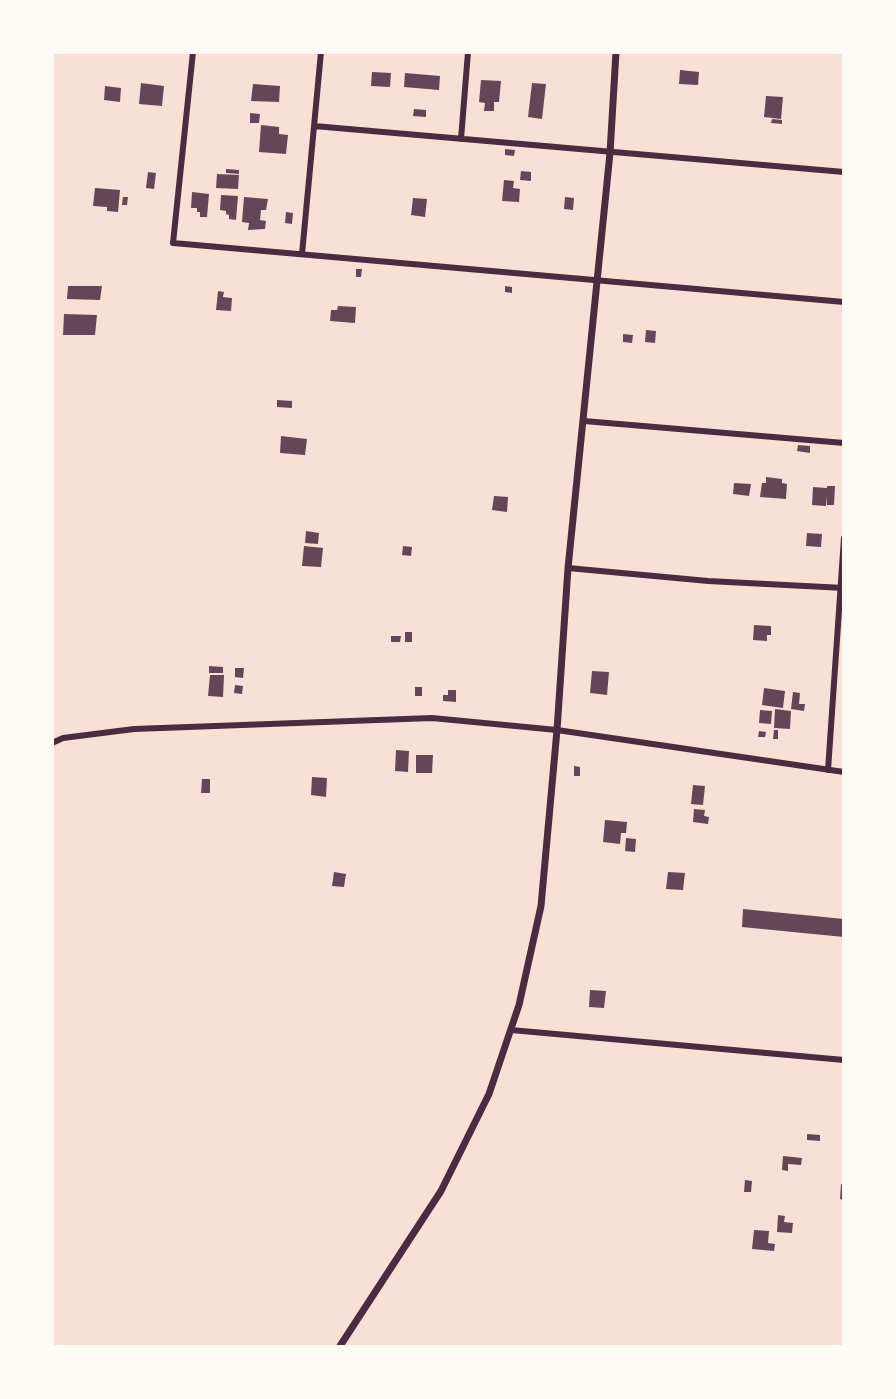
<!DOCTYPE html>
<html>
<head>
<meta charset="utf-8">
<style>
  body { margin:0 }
  #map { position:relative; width:896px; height:1399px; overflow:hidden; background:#f7e1d7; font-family:"Exo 2",sans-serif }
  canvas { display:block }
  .frame { position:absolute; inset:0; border:54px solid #fffaf5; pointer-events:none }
</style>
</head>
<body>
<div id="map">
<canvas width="896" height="1399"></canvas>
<div class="frame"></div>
</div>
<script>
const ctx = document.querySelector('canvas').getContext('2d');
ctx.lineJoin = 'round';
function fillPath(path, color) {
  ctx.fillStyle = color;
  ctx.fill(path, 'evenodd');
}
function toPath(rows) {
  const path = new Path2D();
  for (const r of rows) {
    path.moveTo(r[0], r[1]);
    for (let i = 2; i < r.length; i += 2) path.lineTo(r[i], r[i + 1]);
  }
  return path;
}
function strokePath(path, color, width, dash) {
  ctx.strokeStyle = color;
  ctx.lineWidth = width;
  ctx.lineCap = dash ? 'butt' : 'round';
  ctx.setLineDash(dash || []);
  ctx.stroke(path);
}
fillPath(toPath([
  [680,70,699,72,698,85,679,84],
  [372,72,391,73,390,87,371,86],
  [405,73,440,76,439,90,404,87],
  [481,80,501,81,499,102,494,102,494,111,484,111,485,103,479,102],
  [141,83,164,86,162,106,139,104],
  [532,83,546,84,542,119,528,117],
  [253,84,280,86,279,102,251,101],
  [105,86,121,88,120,102,104,100],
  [766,96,783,97,781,119,764,117],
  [414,109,426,110,426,117,413,116],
  [250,113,260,114,259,123,250,123],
  [772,119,782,120,782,124,771,123],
  [261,125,279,127,279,134,288,135,286,154,259,152],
  [505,149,515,150,514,156,505,155],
  [226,169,239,170,239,174,226,173],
  [521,171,531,172,531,181,520,180],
  [148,172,156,173,154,189,146,188],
  [217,174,239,175,238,189,216,188],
  [504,180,514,181,513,188,520,189,519,202,502,201],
  [95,188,120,190,118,212,107,211,107,207,93,206],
  [192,192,209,194,207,217,200,217,200,212,197,212,197,208,191,208],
  [221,195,238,196,236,220,229,219,229,215,226,214,226,211,220,210],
  [123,197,128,197,127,205,122,205],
  [244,197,268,199,266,210,261,210,260,220,266,221,265,229,248,230,249,223,242,222],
  [565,197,574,198,573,210,564,209],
  [413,198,427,199,425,217,411,215],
  [286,212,293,213,292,224,285,223],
  [356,269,362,269,361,277,356,277],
  [68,286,102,286,100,300,67,299],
  [505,286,512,287,512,293,505,292],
  [218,291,224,292,223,297,232,298,231,311,216,310],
  [338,306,356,307,355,323,330,321,331,310,337,310],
  [64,314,97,315,95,335,63,335],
  [646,330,656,331,655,343,645,342],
  [623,334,633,335,632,343,623,342],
  [277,400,292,401,292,408,277,407],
  [281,436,307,439,305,455,280,453],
  [798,445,810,446,810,453,797,451],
  [766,477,782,479,782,483,787,484,786,499,760,497,762,483,766,483],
  [734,483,751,484,749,496,733,494],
  [827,486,835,486,834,505,827,505,827,496,826,506,812,505,813,487,827,488],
  [494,496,508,497,507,512,492,510],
  [306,531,319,533,318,544,305,543],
  [807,533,822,534,821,547,806,546],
  [304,546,323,548,321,567,302,566],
  [403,546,412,547,411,556,402,555],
  [754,625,771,626,771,635,767,635,767,641,753,640],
  [405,632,412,632,412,642,405,642],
  [391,636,401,636,400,642,391,642],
  [209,666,223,667,223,673,209,673],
  [235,668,244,668,243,678,235,677],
  [592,671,609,672,607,695,590,693],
  [210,675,224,675,223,697,208,696],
  [235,685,243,686,242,694,234,693],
  [415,687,422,687,422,696,415,696],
  [764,688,785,691,783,708,762,705],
  [448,690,456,690,456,702,443,701,443,695,448,695],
  [793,692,800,693,799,704,805,704,804,711,791,709],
  [775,709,791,711,790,729,774,728],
  [760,710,772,711,771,724,759,723],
  [774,730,778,730,778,739,773,739],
  [759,731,766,732,765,737,758,737],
  [396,750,409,751,408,772,395,771],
  [416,755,433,755,432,773,416,773],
  [574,766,580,767,580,776,574,776],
  [312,777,327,778,326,797,311,795],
  [202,779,210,779,210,793,201,793],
  [693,785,705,786,703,805,691,804],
  [694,809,705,810,704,816,709,817,708,824,693,822],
  [605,820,627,822,626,833,621,833,620,844,603,842],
  [626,838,636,839,635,852,625,851],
  [334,872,346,874,344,887,332,886],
  [668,872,685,873,683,890,666,889],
  [743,909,844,919,844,937,742,927],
  [590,990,606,991,604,1008,589,1007],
  [807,1134,820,1135,820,1141,807,1140],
  [783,1156,802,1158,801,1165,788,1164,788,1171,782,1170],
  [745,1180,752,1181,751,1192,744,1192],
  [841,1184,844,1185,844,1200,840,1199],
  [778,1215,785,1216,784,1222,793,1223,792,1233,777,1232],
  [754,1230,769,1231,768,1243,775,1244,774,1251,752,1249]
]), '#644757');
strokePath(toPath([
  [193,52,173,243,844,302],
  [314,126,844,172],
  [461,139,468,52],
  [302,254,321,52],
  [584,421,844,443],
  [568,568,708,581,844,588],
  [52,743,63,738,134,729,432,718,557,730,844,772],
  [828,770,844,538],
  [511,1030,844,1060]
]), '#4a2c40', 6);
strokePath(toPath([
  [340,1346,441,1191,489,1094,519,1005,541,906,557,730,568,568,610,153,616,52]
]), '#4a2c40', 7);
</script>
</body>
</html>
